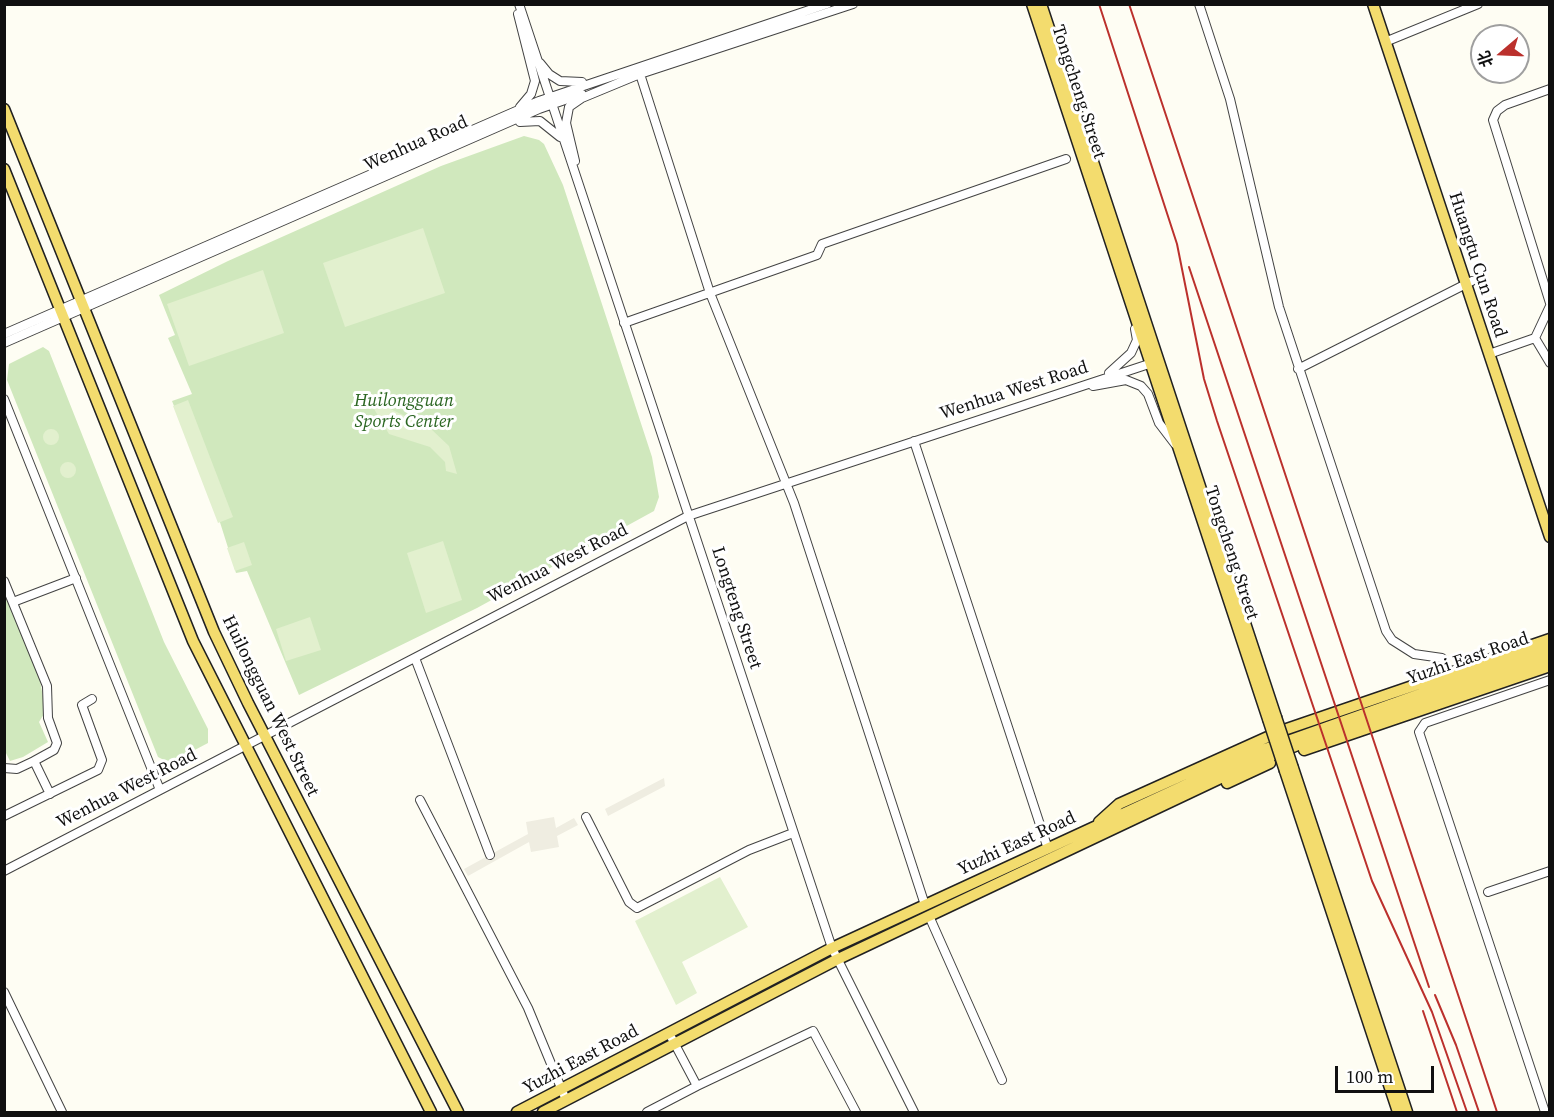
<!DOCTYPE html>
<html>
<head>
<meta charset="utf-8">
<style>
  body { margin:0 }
  #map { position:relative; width:1554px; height:1117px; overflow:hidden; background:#fefdf3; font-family:"Source Serif 4","Noto Sans SC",serif }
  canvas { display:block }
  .frame { position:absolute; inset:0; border:6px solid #101010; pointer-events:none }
  .north { position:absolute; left:1470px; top:24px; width:60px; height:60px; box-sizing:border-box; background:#fff; border:2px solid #9f9f9f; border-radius:50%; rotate:251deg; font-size:16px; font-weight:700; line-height:24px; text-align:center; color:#101010 }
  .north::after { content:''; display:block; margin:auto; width:21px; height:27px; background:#bb302c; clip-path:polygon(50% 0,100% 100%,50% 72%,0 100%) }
  .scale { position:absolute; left:1335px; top:1066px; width:99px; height:27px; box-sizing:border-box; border:3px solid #101010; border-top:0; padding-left:8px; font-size:18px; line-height:21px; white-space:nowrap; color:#101010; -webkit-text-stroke:4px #fff; paint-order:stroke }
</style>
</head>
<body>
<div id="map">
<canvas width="1554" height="1117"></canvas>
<div class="frame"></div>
<div class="north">北</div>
<div class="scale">100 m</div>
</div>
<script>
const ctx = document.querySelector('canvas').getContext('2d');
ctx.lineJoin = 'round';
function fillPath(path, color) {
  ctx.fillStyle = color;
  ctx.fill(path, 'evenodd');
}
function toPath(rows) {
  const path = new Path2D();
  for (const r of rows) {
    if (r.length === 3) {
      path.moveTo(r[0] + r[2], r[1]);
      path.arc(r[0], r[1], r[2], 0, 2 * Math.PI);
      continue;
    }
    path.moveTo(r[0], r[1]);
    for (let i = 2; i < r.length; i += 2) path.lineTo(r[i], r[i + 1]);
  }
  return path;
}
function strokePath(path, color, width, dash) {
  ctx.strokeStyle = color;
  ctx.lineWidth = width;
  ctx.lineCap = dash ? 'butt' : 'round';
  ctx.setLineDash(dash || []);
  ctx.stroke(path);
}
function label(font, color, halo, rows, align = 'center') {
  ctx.font = font + ' "Source Serif 4",serif';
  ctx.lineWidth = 6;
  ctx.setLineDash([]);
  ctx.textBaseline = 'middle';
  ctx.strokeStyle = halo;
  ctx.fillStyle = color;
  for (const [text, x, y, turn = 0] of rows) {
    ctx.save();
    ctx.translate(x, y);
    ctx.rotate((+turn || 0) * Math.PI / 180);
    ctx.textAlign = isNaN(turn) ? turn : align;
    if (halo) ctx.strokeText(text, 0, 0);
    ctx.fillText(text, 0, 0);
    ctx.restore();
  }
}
fillPath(toPath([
  [524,136,539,140,544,144,563,185,652,457,659,497,654,511,477,608,299,695,247,571,236,573,218,516,172,401,192,394,168,338,175,335,159,295,228,261,441,166],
  [43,347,49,351,164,642,208,729,208,743,170,763,158,757,7,380,9,364],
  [4,590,39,675,44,703,44,714,39,722,48,742,23,757,10,761,4,749]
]), '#d0e8bd');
fillPath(toPath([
  [423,228,445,293,345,327,323,263],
  [263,270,284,333,189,366,167,304],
  [188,400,233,517,218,523,173,406],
  [376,402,430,428,449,446,457,474,446,471,445,462,430,447,389,434,371,404],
  [51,437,8],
  [68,470,8],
  [443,541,462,600,426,613,407,553],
  [244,542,252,565,235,571,227,548],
  [310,617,321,650,286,661,276,629],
  [720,877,748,927,682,962,697,993,676,1005,635,921]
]), '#e2f0ce');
fillPath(toPath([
  [664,778,665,786,608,816,605,809],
  [554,817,556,828,574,818,578,825,557,836,559,847,531,852,529,842,468,876,464,869,528,834,526,822]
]), '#efede1');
const minor = toPath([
  [519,4,832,948,914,1112],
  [1199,4,1230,99,1279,307,1386,631,1392,640,1414,654,1442,658],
  [518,14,535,81,531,94,520,107],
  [1385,42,1478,4],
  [540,63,549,74,560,81,582,82],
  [637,75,853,4],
  [1550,89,1505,105,1497,111,1493,120,1550,303],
  [520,122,540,121,560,137],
  [575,161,566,123,569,107,582,98,640,74,710,293,794,503,925,905],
  [624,323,817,255,822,244,1066,159],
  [4,334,539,101,827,4],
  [1535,338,1550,306],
  [4,343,539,109,582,94],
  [1489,354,1535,338,1550,363],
  [1298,369,1472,281],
  [1109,373,1131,353,1137,340,1135,329],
  [1093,386,1126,380,1141,386,1148,394,1159,423,1175,444],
  [4,399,160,790],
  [914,441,1048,849],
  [4,581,47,686,48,718,57,743,54,750,34,761],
  [13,602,76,578],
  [415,658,490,855],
  [4,768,17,769,34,761,50,794],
  [420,800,528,1008,566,1100],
  [4,816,98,770,102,760,82,705,92,699],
  [586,817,629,902,637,908,749,850,793,833],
  [4,871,688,516,1155,362],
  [1488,892,1550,871],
  [929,916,1002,1080],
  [4,992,62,1112],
  [669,1033,697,1086,813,1031,856,1112],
  [647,1112,697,1086],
  [1545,1112,1419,732,1425,723,1550,680]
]);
const major = toPath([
  [1032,4,1268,719],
  [1041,4,1276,717],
  [1373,4,1550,537],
  [4,109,214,632,248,703,458,1112],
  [4,169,193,641,431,1112],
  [1304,750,1550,666],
  [1293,768,1407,1112],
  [1285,771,1398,1112],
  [1227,783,1270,763],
  [1099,822,1119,804,1281,731,1550,639],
  [517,1112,832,948,1257,752,1550,648],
  [543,1112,836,960,1246,766,1300,744,1550,657]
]);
strokePath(minor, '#434343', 10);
strokePath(major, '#212121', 13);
strokePath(minor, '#fff', 8);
strokePath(major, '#f3dc6e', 10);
strokePath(toPath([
  [1099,4,1177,244,1204,379,1217,421,1372,881,1432,1012,1467,1112],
  [1129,4,1497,1112],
  [1189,267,1429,987],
  [1435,995,1456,1045,1479,1112],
  [1423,1011,1457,1112]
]), '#bb302c', 2);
const majorBridge = toPath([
  [1276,717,1293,768],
  [1268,719,1285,771]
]);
strokePath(majorBridge, '#212121', 13, []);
strokePath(majorBridge, '#f3dc6e', 10);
label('18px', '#101010', '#fff', [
  ["Tongcheng Street",1078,92,72],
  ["Wenhua Road",416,144,-24],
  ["Huangtu Cun Road",1477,265,72],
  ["Wenhua West Road",1014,391,-18],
  ["Tongcheng Street",1231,553,72],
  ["Wenhua West Road",558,564,-27],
  ["Longteng Street",736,608,72],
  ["Yuzhi East Road",1468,659,-19],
  ["Huilongguan West Street",270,706,64],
  ["Wenhua West Road",127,789,-27],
  ["Yuzhi East Road",1017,844,-25],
  ["Yuzhi East Road",581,1060,-28]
]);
label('italic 18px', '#2b6622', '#fff', [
  ["Huilongguan",404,401],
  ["Sports Center",404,422]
]);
</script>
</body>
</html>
